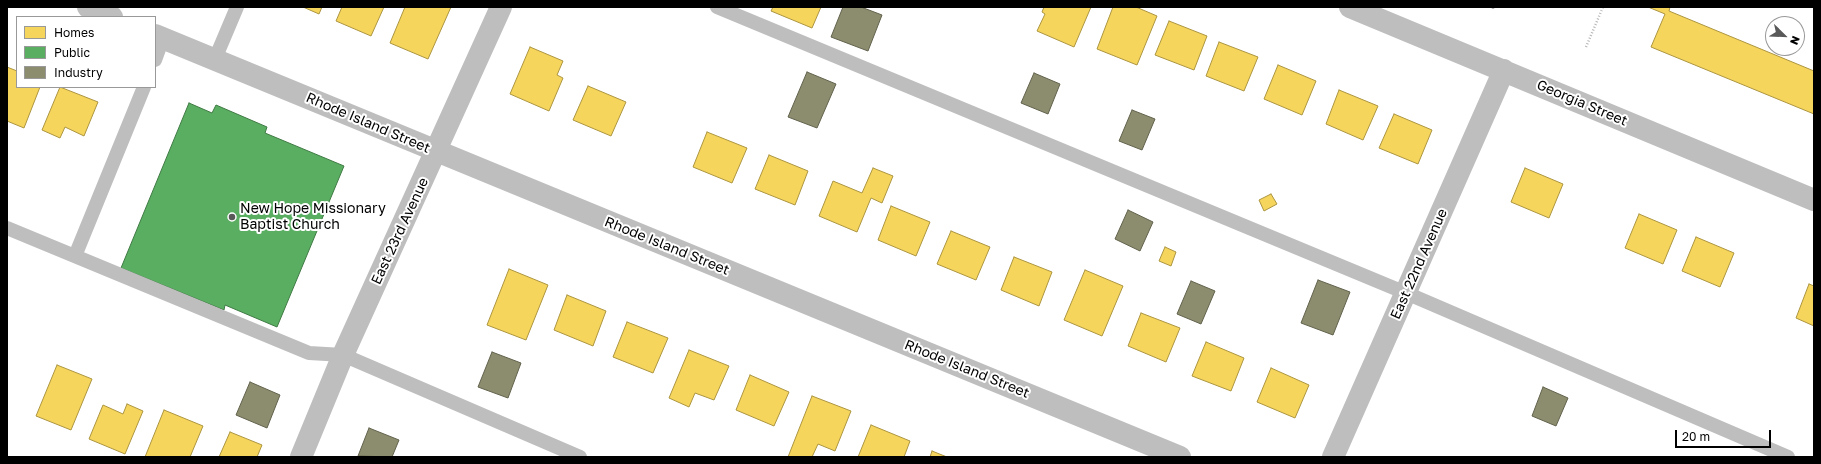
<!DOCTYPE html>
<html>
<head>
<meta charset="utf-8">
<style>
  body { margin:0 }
  #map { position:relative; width:1821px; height:464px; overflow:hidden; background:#fff; font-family:"Golos Text",sans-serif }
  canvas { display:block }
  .frame { position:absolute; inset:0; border:8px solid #000; pointer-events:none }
  .legend { position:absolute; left:16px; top:16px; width:140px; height:72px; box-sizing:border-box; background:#fff; border:1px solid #999; margin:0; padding:5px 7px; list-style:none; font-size:12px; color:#000 }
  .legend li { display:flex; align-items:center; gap:8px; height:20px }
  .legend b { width:20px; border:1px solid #999 }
  .north { position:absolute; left:1765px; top:16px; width:40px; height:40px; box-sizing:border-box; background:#fff; border:1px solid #999; border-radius:50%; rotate:113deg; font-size:11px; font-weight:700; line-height:16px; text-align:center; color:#000 }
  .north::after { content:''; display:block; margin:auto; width:14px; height:18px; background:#595959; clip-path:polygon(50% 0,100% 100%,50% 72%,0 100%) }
  .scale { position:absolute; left:1675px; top:430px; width:96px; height:18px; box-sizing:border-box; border:2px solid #000; border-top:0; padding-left:5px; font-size:12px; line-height:14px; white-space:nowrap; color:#000; -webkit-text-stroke:3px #fff; paint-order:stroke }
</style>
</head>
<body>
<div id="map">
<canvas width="1821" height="464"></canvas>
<div class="frame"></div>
<ul class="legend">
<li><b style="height:11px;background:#f6d55c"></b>Homes</li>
<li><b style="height:11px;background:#5aae61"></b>Public</li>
<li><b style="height:11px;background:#8c8c6e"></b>Industry</li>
</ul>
<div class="north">N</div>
<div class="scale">20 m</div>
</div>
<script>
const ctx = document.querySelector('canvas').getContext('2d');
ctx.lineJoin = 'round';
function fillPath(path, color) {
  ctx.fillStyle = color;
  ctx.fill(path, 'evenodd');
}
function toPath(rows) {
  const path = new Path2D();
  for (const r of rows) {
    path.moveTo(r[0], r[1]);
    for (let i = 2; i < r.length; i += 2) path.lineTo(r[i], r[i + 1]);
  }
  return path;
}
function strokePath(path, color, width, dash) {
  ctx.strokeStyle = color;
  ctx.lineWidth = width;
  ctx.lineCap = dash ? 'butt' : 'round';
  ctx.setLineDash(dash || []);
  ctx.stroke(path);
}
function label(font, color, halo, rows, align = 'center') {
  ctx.font = font + ' "Golos Text",sans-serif';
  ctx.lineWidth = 4;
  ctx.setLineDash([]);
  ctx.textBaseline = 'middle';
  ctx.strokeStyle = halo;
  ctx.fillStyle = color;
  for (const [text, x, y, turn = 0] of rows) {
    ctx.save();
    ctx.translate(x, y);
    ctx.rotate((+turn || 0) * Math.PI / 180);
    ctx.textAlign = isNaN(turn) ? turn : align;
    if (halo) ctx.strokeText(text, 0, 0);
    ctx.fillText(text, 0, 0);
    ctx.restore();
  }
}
const homes = toPath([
  [303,7,322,7,319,14,303,7],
  [342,7,384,7,371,36,336,21,342,7],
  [405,7,451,7,428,59,390,43,405,7],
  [773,7,821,7,812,28,771,11,773,7],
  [1044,7,1091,7,1074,47,1037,31,1045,14,1042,12,1044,7],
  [1113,7,1136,7,1157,16,1137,65,1097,49,1113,7],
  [1648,7,1670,7,1669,11,1814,71,1814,114,1651,47,1665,14,1648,7],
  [1169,21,1207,36,1194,70,1155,55,1169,21],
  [1219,42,1258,57,1244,91,1206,76,1219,42],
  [530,47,563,61,557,75,563,78,549,111,510,94,530,47],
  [1278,65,1316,81,1302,115,1264,99,1278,65],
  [7,67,17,71,17,87,40,87,24,128,7,121,7,67],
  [588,86,626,102,611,136,573,120,588,86],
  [60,87,98,102,84,136,65,127,60,138,42,130,60,87],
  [1339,90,1378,106,1363,140,1326,124,1339,90],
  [1394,114,1432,130,1418,164,1379,148,1394,114],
  [707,132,747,148,732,183,693,167,707,132],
  [769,155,808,171,795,205,755,189,769,155],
  [873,168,893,176,882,203,871,198,857,232,819,216,833,181,862,193,873,168],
  [1525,168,1563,184,1549,218,1511,202,1525,168],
  [1271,194,1277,204,1264,211,1259,200,1271,194],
  [891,206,930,222,916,256,878,240,891,206],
  [1639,214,1677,230,1663,264,1625,248,1639,214],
  [951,231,990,247,976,280,937,264,951,231],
  [1696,237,1734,253,1720,287,1682,271,1696,237],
  [1165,247,1176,252,1171,266,1159,261,1165,247],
  [1014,257,1052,272,1039,306,1001,290,1014,257],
  [509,269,548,285,526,340,487,325,509,269],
  [1085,270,1123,286,1102,336,1064,320,1085,270],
  [1809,284,1814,286,1814,326,1796,318,1809,284],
  [567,295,606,311,593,346,554,330,567,295],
  [1141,313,1180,328,1166,362,1128,346,1141,313],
  [627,322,668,338,653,373,613,357,627,322],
  [1206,342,1244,358,1231,391,1192,376,1206,342],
  [689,350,729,366,714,400,695,393,689,407,669,398,689,350],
  [57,365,92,379,71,430,36,416,57,365],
  [1271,368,1309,385,1295,418,1257,402,1271,368],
  [750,375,789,392,774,426,736,410,750,375],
  [812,396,851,411,835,451,818,444,812,457,788,457,812,396],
  [127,404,143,411,125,454,89,439,103,405,123,414,127,404],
  [164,410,203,426,190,457,145,457,164,410],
  [871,425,910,441,904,457,858,457,871,425],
  [230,432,262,445,257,457,219,457,230,432],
  [932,451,947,457,930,457,932,451]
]);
fillPath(homes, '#f6d55c');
strokePath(homes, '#ac9540', 1);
const public = toPath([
  [189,103,212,113,216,105,267,127,265,133,344,166,277,327,225,305,224,310,121,268,189,103]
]);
fillPath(public, '#5aae61');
strokePath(public, '#3f7a44', 1);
const industry = toPath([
  [843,7,861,7,882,15,868,51,831,37,843,7],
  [807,72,836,84,817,128,788,117,807,72],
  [1034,73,1060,84,1048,114,1021,103,1034,73],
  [1132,110,1155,119,1142,150,1119,141,1132,110],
  [1128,210,1153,222,1140,251,1115,239,1128,210],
  [1318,280,1350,292,1333,335,1301,323,1318,280],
  [1191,281,1215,291,1201,324,1177,314,1191,281],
  [492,352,521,363,508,398,478,387,492,352],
  [250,382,280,395,267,428,236,415,250,382],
  [1543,387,1568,398,1556,426,1532,416,1543,387],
  [369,428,399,440,392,457,358,456,369,428]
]);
fillPath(industry, '#8c8c6e');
strokePath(industry, '#62624d', 1);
strokePath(toPath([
  [1493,9,1493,7],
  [1586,47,1603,7]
]), '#b8b8b8', 2.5, [1, 2]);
strokePath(toPath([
  [717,7,1406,293,1788,457],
  [215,59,237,7],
  [155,60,163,38],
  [7,228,309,353,343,355,580,457],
  [75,256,144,87]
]), '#bebebe', 14);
strokePath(toPath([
  [88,7,112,17],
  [1350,7,1814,200],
  [155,35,1180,457],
  [301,457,343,355,501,7],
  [1333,457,1504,70]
]), '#bebebe', 22);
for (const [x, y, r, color] of [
  [232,217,4,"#595959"]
]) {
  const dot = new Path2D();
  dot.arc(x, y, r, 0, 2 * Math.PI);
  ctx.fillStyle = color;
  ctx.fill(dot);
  strokePath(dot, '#fff', 1.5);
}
label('14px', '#000', '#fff', [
  ["Georgia Street",1582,103,23],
  ["Rhode Island Street",368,123,23],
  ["East 23rd Avenue",400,231,-65],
  ["Rhode Island Street",667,246,22],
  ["East 22nd Avenue",1419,264,-66],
  ["Rhode Island Street",967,369,22]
]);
label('14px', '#000', '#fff', [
  ["New Hope Missionary",240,209],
  ["Baptist Church",240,225]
], 'left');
</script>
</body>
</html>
